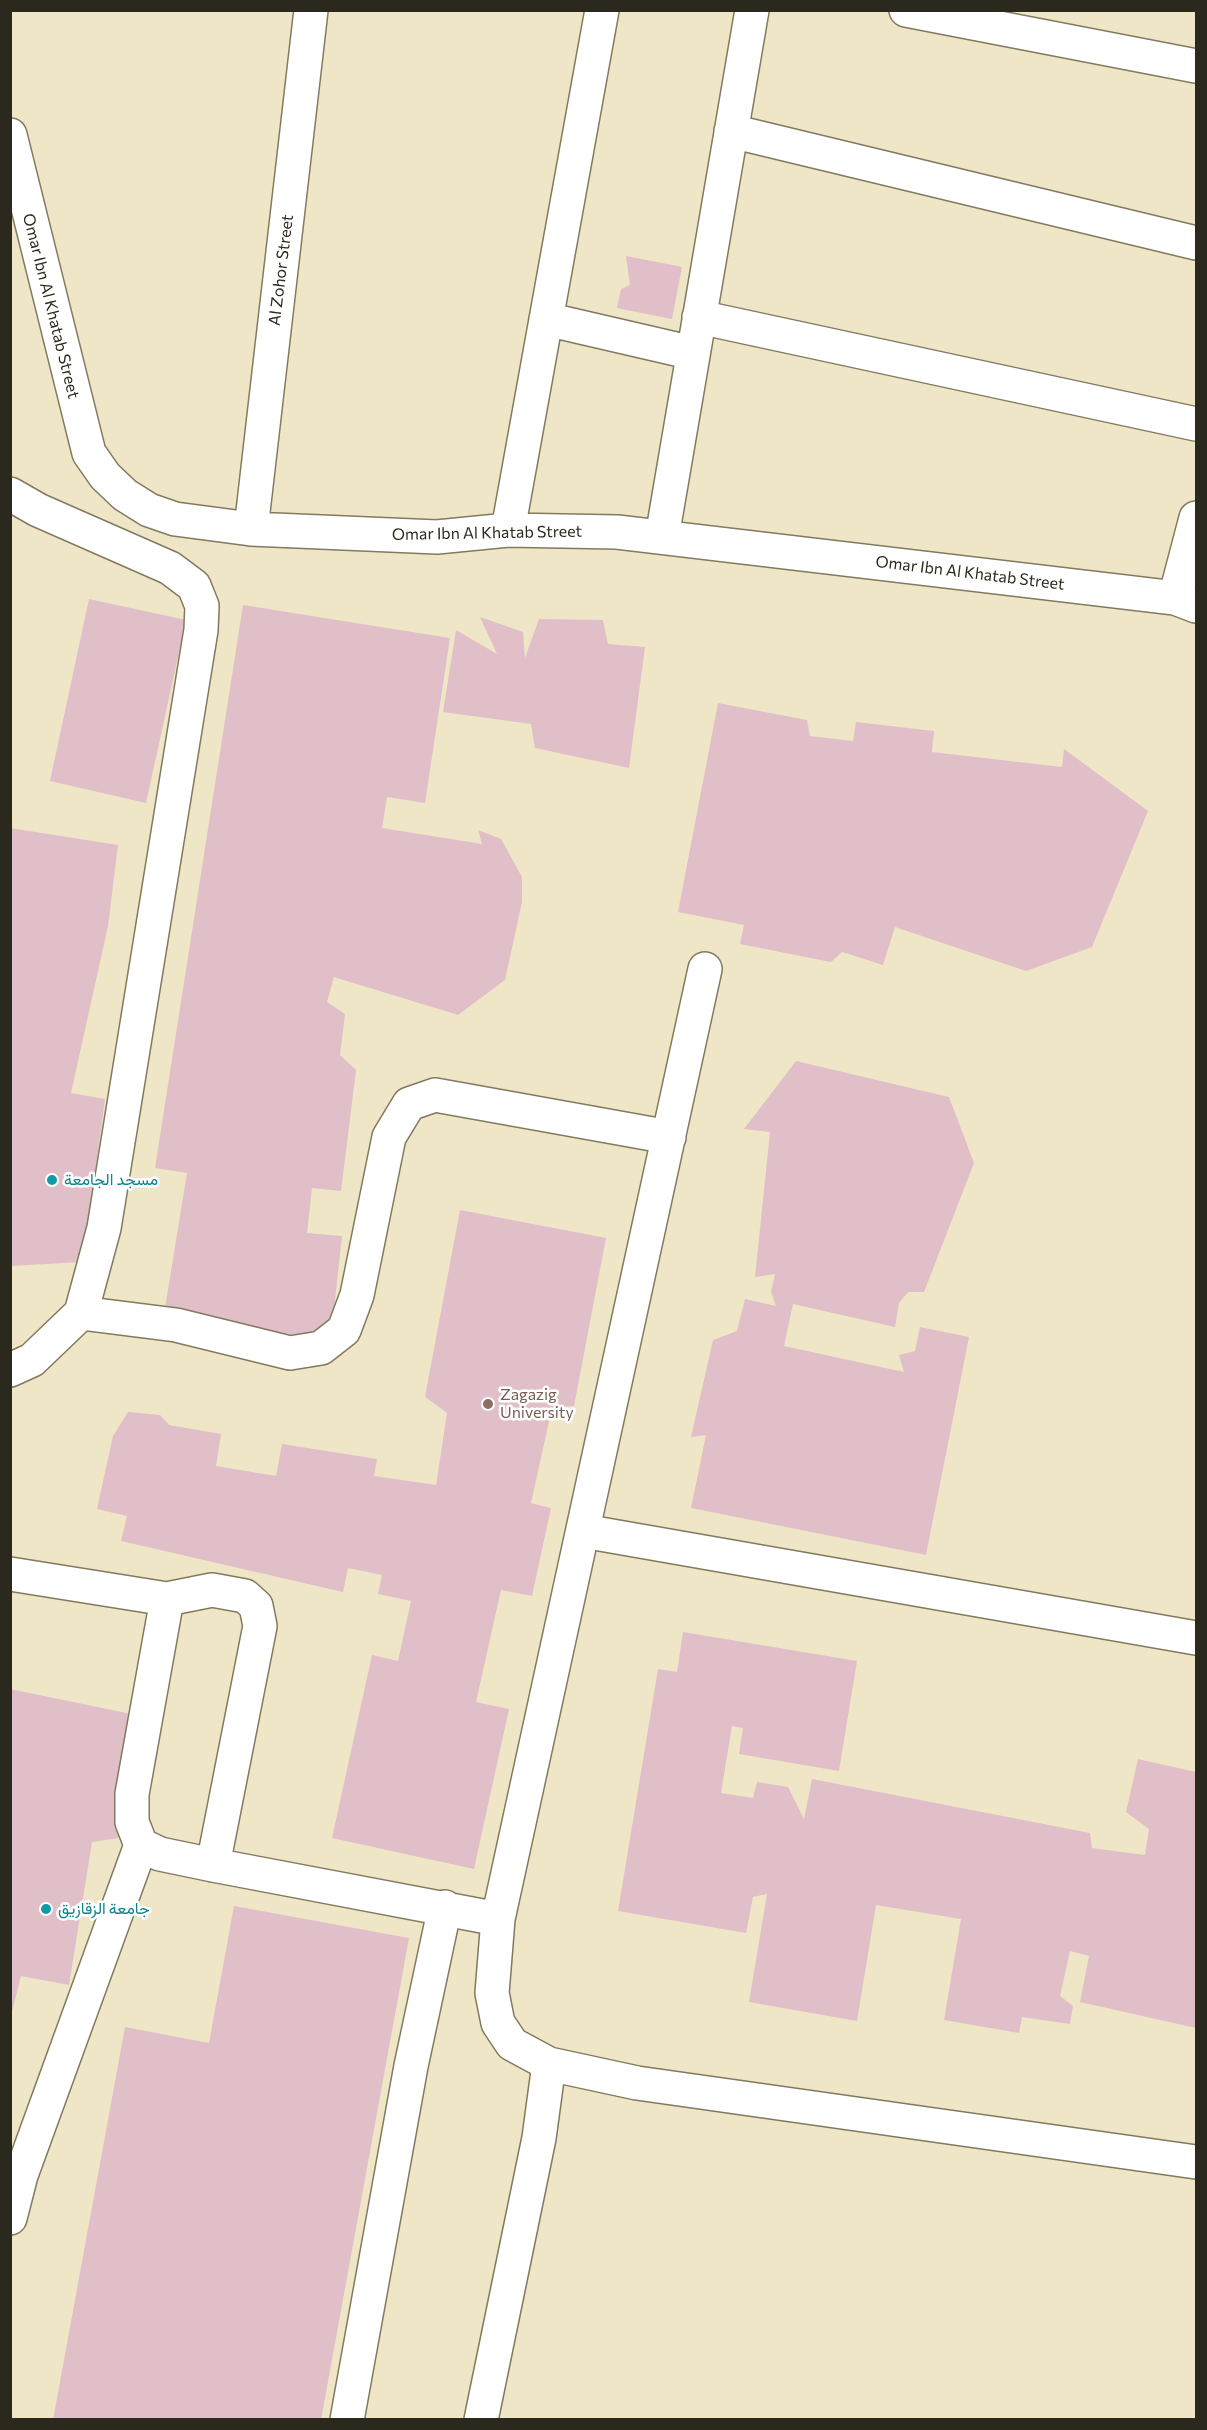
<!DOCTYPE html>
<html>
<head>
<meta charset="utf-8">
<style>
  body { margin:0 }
  #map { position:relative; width:1207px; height:2430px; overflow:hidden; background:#eee6c7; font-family:Commissioner,sans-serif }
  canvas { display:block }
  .frame { position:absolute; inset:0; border:12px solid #2b281d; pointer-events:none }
</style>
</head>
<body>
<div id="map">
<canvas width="1207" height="2430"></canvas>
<div class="frame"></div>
</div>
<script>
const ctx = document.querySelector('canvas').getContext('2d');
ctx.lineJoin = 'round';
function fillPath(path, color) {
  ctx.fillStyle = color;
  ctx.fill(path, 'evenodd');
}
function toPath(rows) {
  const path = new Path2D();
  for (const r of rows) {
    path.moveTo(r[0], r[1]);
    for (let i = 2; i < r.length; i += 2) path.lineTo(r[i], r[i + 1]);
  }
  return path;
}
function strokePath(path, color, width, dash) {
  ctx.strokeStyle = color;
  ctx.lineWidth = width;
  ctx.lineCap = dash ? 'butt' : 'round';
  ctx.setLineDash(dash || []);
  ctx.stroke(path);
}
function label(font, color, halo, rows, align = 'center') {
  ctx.font = font + ' Commissioner,Vazirmatn,sans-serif';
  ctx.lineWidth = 5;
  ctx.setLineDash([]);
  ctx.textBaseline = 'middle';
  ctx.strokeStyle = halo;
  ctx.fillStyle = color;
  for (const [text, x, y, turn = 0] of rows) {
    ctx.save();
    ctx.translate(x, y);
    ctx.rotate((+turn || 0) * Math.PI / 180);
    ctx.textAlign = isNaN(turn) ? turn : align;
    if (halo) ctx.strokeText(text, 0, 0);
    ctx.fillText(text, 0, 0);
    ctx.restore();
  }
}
fillPath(toPath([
  [626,256,682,267,672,319,617,308,621,289,630,285],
  [89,599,186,620,146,803,50,781],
  [243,605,450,638,425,803,387,797,382,828,482,844,478,830,501,839,522,877,522,902,505,980,458,1015,334,977,327,1002,345,1014,340,1055,356,1070,341,1191,312,1188,307,1233,342,1236,333,1319,309,1337,164,1314,187,1173,155,1168],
  [480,617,523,632,525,658,539,619,603,620,608,644,645,647,629,768,535,748,531,724,443,712,456,630,497,654],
  [718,703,807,720,810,736,853,741,856,722,934,731,932,752,1062,767,1064,749,1148,811,1092,947,1026,971,895,927,883,965,842,952,831,962,740,944,744,925,678,912],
  [10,828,118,845,108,926,71,1093,105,1099,83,1262,10,1266],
  [796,1061,949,1097,974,1163,924,1292,908,1292,899,1303,895,1327,793,1304,784,1346,904,1372,899,1355,915,1351,920,1327,969,1337,926,1555,691,1508,706,1435,691,1437,713,1340,737,1331,745,1299,776,1306,771,1292,775,1274,755,1277,770,1132,744,1129],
  [460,1210,606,1238,574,1406,552,1408,531,1503,551,1508,532,1596,501,1590,476,1702,509,1709,474,1869,332,1838,372,1655,398,1661,411,1601,378,1594,382,1575,348,1568,343,1592,121,1541,127,1516,97,1509,113,1436,128,1412,160,1415,169,1425,221,1434,216,1466,276,1476,282,1444,377,1459,374,1476,436,1485,447,1413,425,1397],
  [683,1632,857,1661,839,1771,739,1754,743,1728,732,1726,721,1793,753,1798,757,1782,788,1787,804,1819,812,1779,1090,1833,1092,1848,1145,1855,1149,1829,1126,1812,1138,1759,1196,1772,1196,2028,1080,2002,1089,1956,1070,1951,1060,1996,1073,2006,1070,2024,1022,2017,1019,2033,944,2020,961,1919,876,1905,857,2021,749,2002,767,1894,753,1897,746,1933,618,1911,658,1669,677,1672],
  [10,1689,141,1716,118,1838,92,1842,69,1985,21,1976,11,2016],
  [234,1906,409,1938,321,2420,53,2420,125,2027,209,2043]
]), '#e1bfc9');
const minor = toPath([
  [906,10,1196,66],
  [731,131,1196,243],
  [10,135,89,453,105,476,125,495,149,510,175,519,251,529,437,537,508,530,617,532,1175,598,1196,606],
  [699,317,1196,424],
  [546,319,693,353],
  [10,494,38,510,170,568,194,586,202,606,201,630,104,1228,81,1313,32,1360,10,1370],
  [251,529,311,10],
  [508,530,602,10],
  [662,537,752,10],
  [1175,598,1196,518],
  [705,969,498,1919,492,1993,498,2023,512,2044,549,2064,637,2083,1196,2162],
  [81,1313,176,1325,290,1353,321,1348,344,1330,357,1295,389,1137,409,1104,435,1095,669,1137],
  [583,1531,1196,1638],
  [10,1574,167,1599,132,1794,132,1822,141,1845,160,1854,213,1865,498,1919],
  [167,1599,212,1590,245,1596,256,1606,260,1626,213,1865],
  [10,2218,21,2175,141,1845],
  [347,2420,411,2066,445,1907],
  [481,2420,539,2138,549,2064]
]);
strokePath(minor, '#827a5f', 36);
strokePath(minor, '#fff', 33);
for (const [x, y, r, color] of [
  [52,1180,6,"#0f9aa8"],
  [488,1404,6,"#8d6e63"],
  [46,1909,6,"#0f9aa8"]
]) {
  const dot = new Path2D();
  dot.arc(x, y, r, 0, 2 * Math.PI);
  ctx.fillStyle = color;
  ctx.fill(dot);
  strokePath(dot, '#fff', 2);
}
label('16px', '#2b281d', '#fff', [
  ["Al Zohor Street",281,270,-83],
  ["Omar Ibn Al Khatab Street",51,306,76],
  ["Omar Ibn Al Khatab Street",487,533,-1],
  ["Omar Ibn Al Khatab Street",970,573,7]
]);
label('16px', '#0d838f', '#fff', [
  ["مسجد الجامعة",64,1180],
  ["جامعة الزقازيق",58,1909]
], 'left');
label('16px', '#785e54', '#fff', [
  ["Zagazig",500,1395],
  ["University",500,1413]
], 'left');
</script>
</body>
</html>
